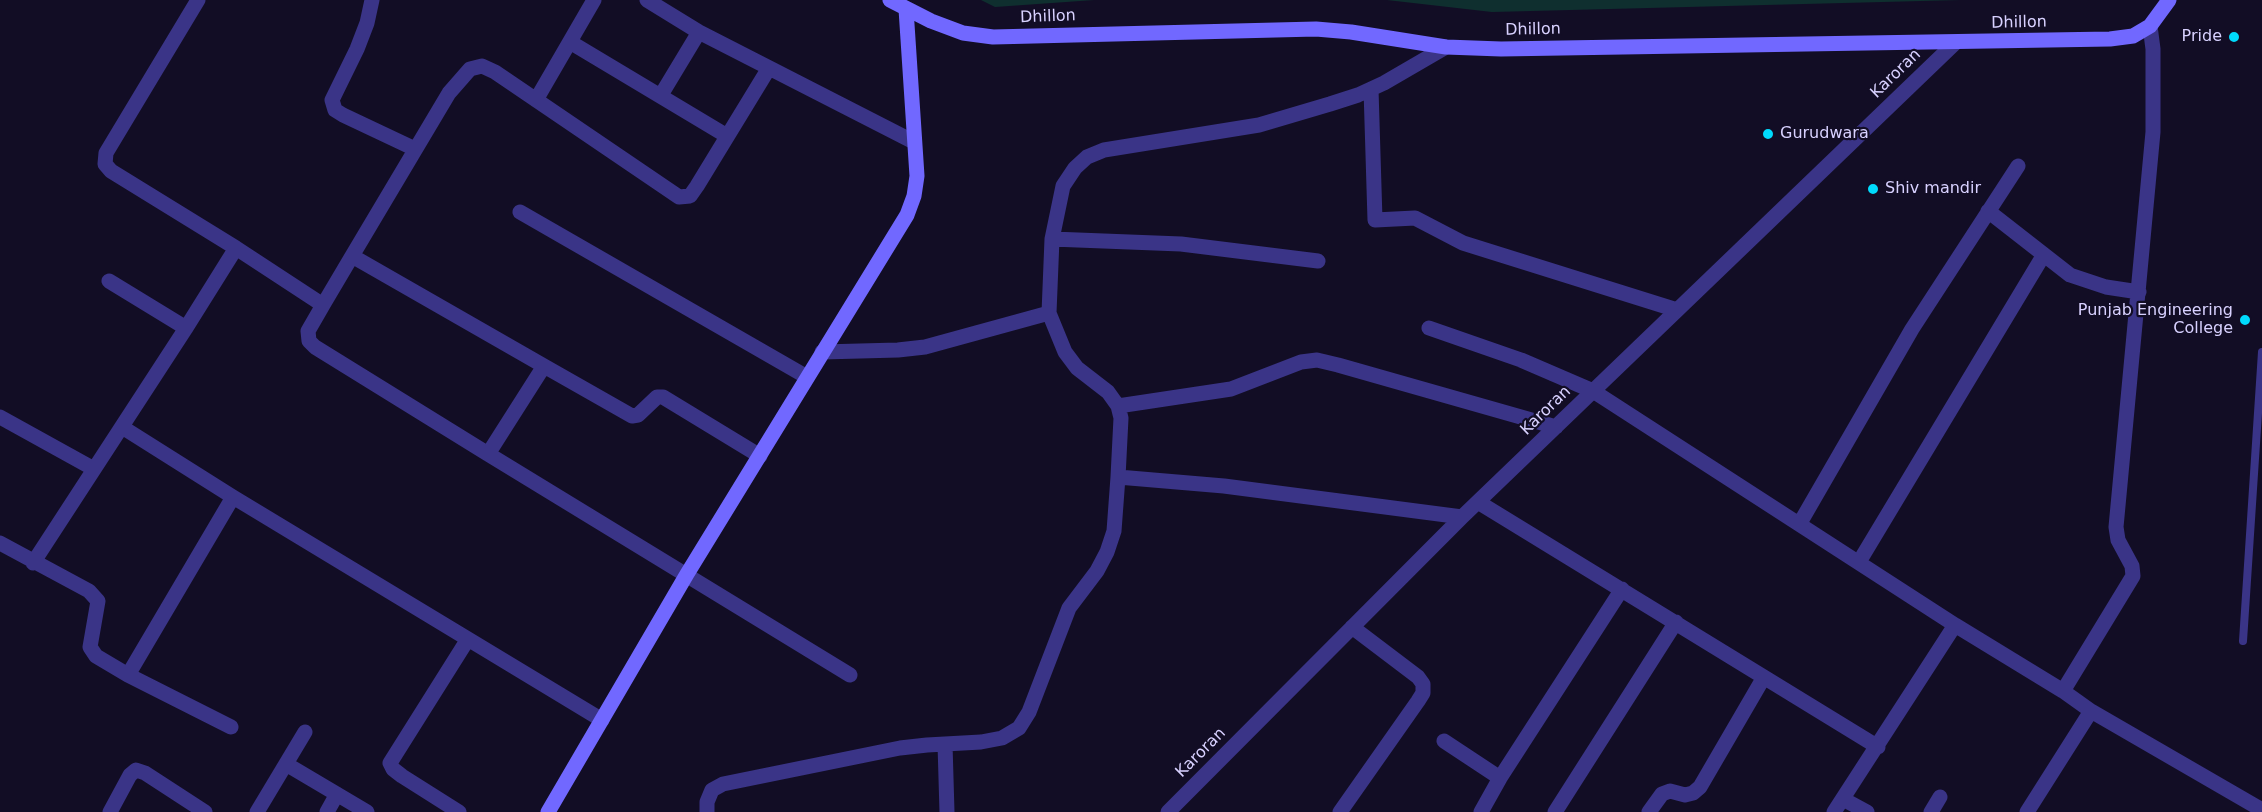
<!DOCTYPE html>
<html>
<head>
<meta charset="utf-8">
<style>
  body { margin:0 }
  canvas { display:block; background:#120d25 }
</style>
</head>
<body>
<canvas width="2262" height="812"></canvas>
<script>
const ctx = document.querySelector('canvas').getContext('2d');
ctx.lineJoin = 'round';
function fillPath(path, color) {
  ctx.fillStyle = color;
  ctx.fill(path, 'evenodd');
}
function toPath(rows) {
  const path = new Path2D();
  for (const r of rows) {
    path.moveTo(r[0], r[1]);
    for (let i = 2; i < r.length; i += 2) path.lineTo(r[i], r[i + 1]);
  }
  return path;
}
function strokePath(path, color, width, dash) {
  ctx.strokeStyle = color;
  ctx.lineWidth = width;
  ctx.lineCap = dash ? 'butt' : 'round';
  ctx.setLineDash(dash || []);
  ctx.stroke(path);
}
function label(font, color, halo, rows, align = 'center') {
  ctx.font = font + ' "DejaVu Sans",sans-serif';
  ctx.lineWidth = 4.5;
  ctx.setLineDash([]);
  ctx.textBaseline = 'middle';
  ctx.strokeStyle = halo;
  ctx.fillStyle = color;
  for (const [text, x, y, turn = 0] of rows) {
    ctx.save();
    ctx.translate(x, y);
    ctx.rotate((+turn || 0) * Math.PI / 180);
    ctx.textAlign = isNaN(turn) ? turn : align;
    if (halo) ctx.strokeText(text, 0, 0);
    ctx.fillText(text, 0, 0);
    ctx.restore();
  }
}
fillPath(toPath([
  [981,0,1094,0,995,7],
  [1387,0,1960,0,1492,12]
]), '#0f2f2f');
strokePath(toPath([
  [2243,641,2262,352]
]), '#3a3487', 8);
strokePath(toPath([
  [198,0,106,153,105,164,111,171,236,248,323,305,352,256,544,366,488,454,850,675],
  [372,0,367,23,357,49,332,100,335,110,343,115,415,149],
  [647,0,699,32,914,142],
  [570,42,727,136],
  [1371,89,1375,220,1415,218,1463,243,1677,310],
  [661,95,699,32],
  [536,100,594,0],
  [1988,211,2070,275,2106,287,2139,292],
  [520,212,807,377],
  [1052,239,1181,244,1318,261],
  [352,256,449,93,470,69,482,66,495,72,679,197,690,196,697,186,769,68],
  [109,281,186,328],
  [323,305,308,331,309,341,315,347,488,454],
  [1429,328,1521,360,1593,391,1955,625,2063,691,2091,711,2027,812],
  [822,352,898,350,925,347,1049,313],
  [544,366,632,416,638,415,657,397,663,397,760,456],
  [1118,406,1231,389,1301,362,1317,360,1338,365,1556,427],
  [0,417,94,469],
  [122,427,233,497,602,720],
  [1118,477,1224,486,1462,517],
  [1478,502,1878,747],
  [1800,523,1912,329,2018,166],
  [0,543,89,591,98,601,90,647,96,656,128,675,231,727],
  [1859,562,2043,256],
  [33,563,186,328,236,248],
  [128,675,233,497],
  [2063,691,2133,576,2132,566,2118,540,2116,527,2153,132,2153,49,2150,26],
  [2091,711,2262,810],
  [1444,741,1500,778,1622,589],
  [945,744,947,812],
  [286,764,367,812],
  [1843,799,1867,812],
  [110,812,130,775,136,770,145,773,205,812],
  [257,812,305,732],
  [327,812,337,794],
  [459,812,402,776,393,769,390,763,468,639],
  [707,812,707,802,712,790,723,784,900,748,927,745,981,742,1002,738,1019,728,1029,712,1069,608,1097,571,1107,552,1114,531,1118,477,1121,418,1118,406,1108,392,1077,368,1065,352,1049,313,1052,239,1063,186,1075,168,1087,157,1104,150,1259,125,1330,104,1358,95,1384,83,1446,47],
  [1168,812,1462,517,1956,42],
  [1340,812,1418,701,1423,693,1423,684,1418,677,1352,627],
  [1481,812,1500,778],
  [1555,812,1676,622],
  [1649,812,1662,794,1670,791,1685,795,1693,793,1700,787,1764,677],
  [1834,812,1955,625],
  [1931,812,1940,797]
]), '#3a3487', 15);
strokePath(toPath([
  [890,0,931,21,963,33,993,37,1316,29,1351,32,1446,47,1501,49,2110,39,2133,36,2150,26,2169,0],
  [548,812,687,574,907,215,914,196,917,176,906,9]
]), '#7168ff', 15);
for (const [x, y, r, color] of [
  [2234,37,6,"#00dafc"],
  [1768,134,6,"#00dafc"],
  [1873,189,6,"#00dafc"],
  [2245,320,6,"#00dafc"]
]) {
  const dot = new Path2D();
  dot.arc(x, y, r, 0, 2 * Math.PI);
  ctx.fillStyle = color;
  ctx.fill(dot);
  strokePath(dot, '#120d25', 2);
}
label('16px', '#d8d1ff', '#120d25', [
  ["Dhillon",1048,17,-2],
  ["Dhillon",2019,23,-1],
  ["Dhillon",1533,30,-1],
  ["Karoran",1896,74,-44],
  ["Karoran",1546,411,-44],
  ["Karoran",1201,753,-45]
]);
label('16px', '#d8d1ff', '#120d25', [
  ["Pride",2222,37],
  ["Gurudwara",1780,134,"left"],
  ["Shiv mandir",1885,189,"left"],
  ["Punjab Engineering",2233,311],
  ["College",2233,329]
], 'right');
</script>
</body>
</html>
